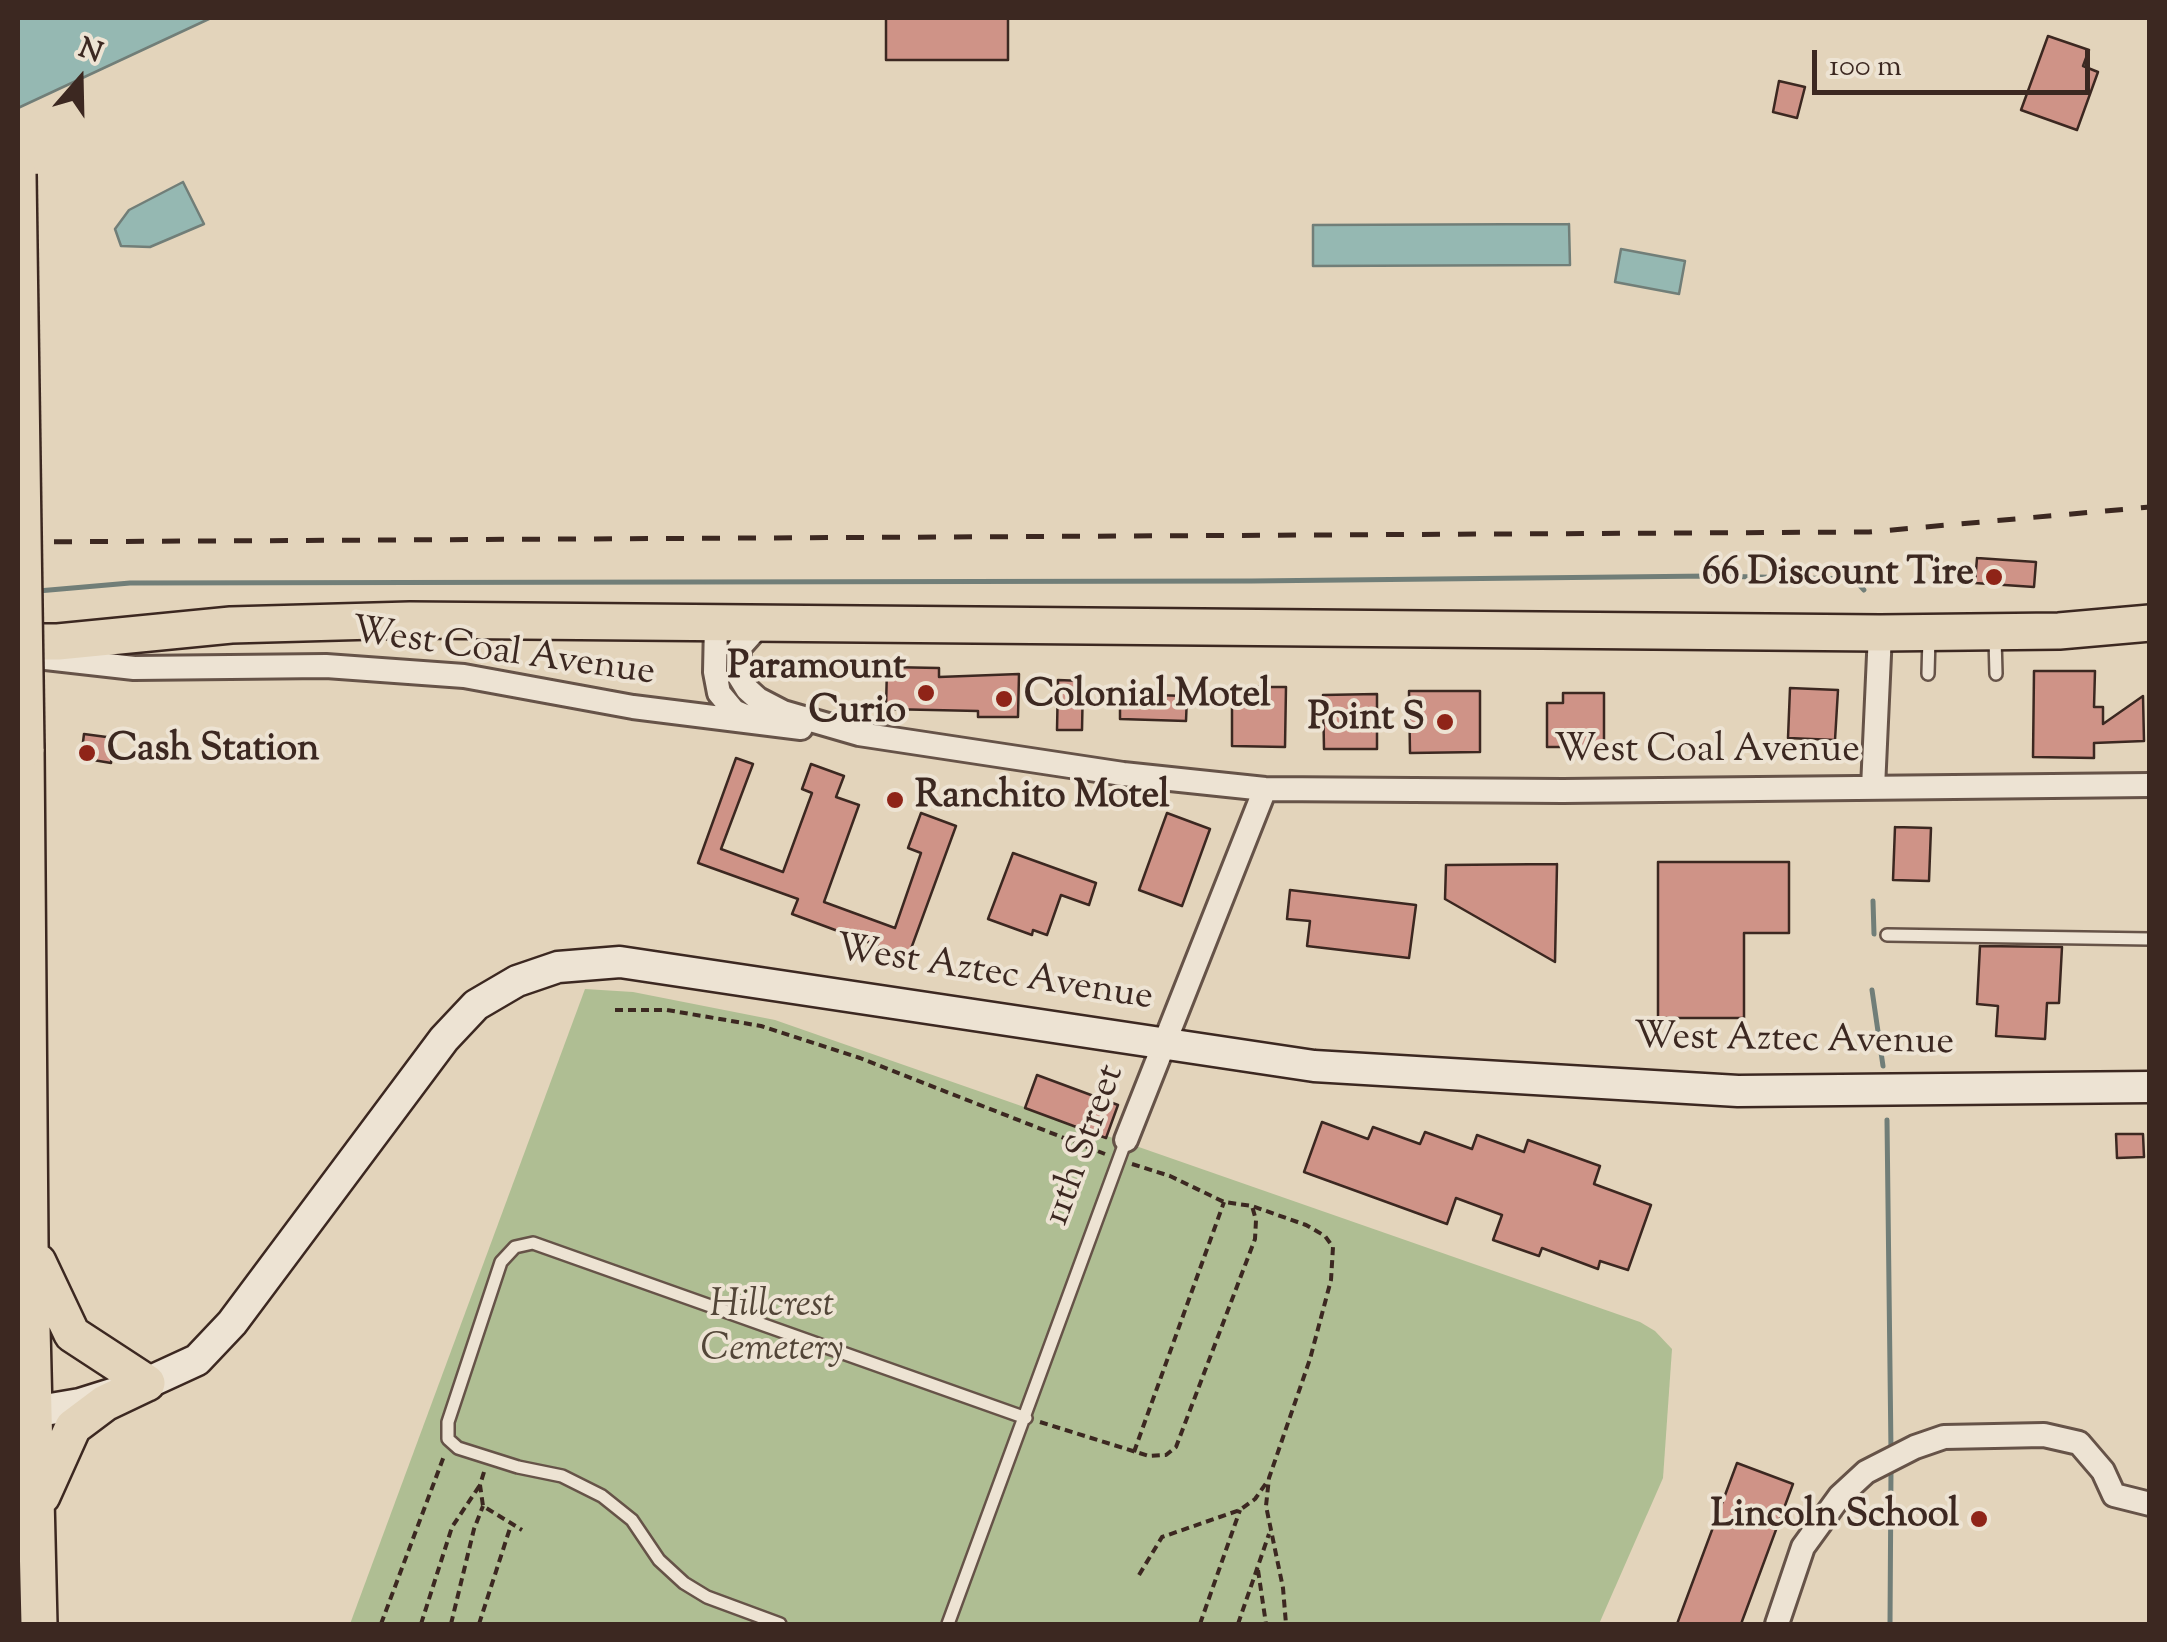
<!DOCTYPE html>
<html>
<head>
<meta charset="utf-8">
<style>
  body { margin:0 }
  #map { position:relative; width:2167px; height:1642px; overflow:hidden; background:#e3d4bb; font-family:"Sorts Mill Goudy",serif }
  canvas { display:block }
  .frame { position:absolute; inset:0; border:20px solid #3c2821; pointer-events:none }
  .north { position:absolute; left:30px; top:30px; width:100px; height:100px; -webkit-text-stroke:8px #ede3d3; paint-order:stroke; rotate:20deg; font-size:28px; font-weight:700; line-height:40px; text-align:center; color:#3c2821 }
  .north::after { content:''; display:block; margin:auto; width:35px; height:45px; background:#3c2821; clip-path:polygon(50% 0,100% 100%,50% 72%,0 100%) }
  .scale { position:absolute; left:1812px; top:50px; width:278px; height:45px; box-sizing:border-box; border:5px solid #3c2821; border-top:0; padding-left:12px; font-size:30px; line-height:35px; white-space:nowrap; color:#3c2821; -webkit-text-stroke:8px #ede3d3; paint-order:stroke }
</style>
</head>
<body>
<div id="map">
<canvas width="2167" height="1642"></canvas>
<div class="frame"></div>
<div class="north">N</div>
<div class="scale">100 m</div>
</div>
<script>
const ctx = document.querySelector('canvas').getContext('2d');
ctx.lineJoin = 'round';
function fillPath(path, color) {
  ctx.fillStyle = color;
  ctx.fill(path, 'evenodd');
}
function toPath(rows) {
  const path = new Path2D();
  for (const r of rows) {
    path.moveTo(r[0], r[1]);
    for (let i = 2; i < r.length; i += 2) path.lineTo(r[i], r[i + 1]);
  }
  return path;
}
function strokePath(path, color, width, dash) {
  ctx.strokeStyle = color;
  ctx.lineWidth = width;
  ctx.lineCap = dash ? 'butt' : 'round';
  ctx.setLineDash(dash || []);
  ctx.stroke(path);
}
function label(font, color, halo, rows, align = 'center') {
  ctx.font = font + ' "Sorts Mill Goudy",serif';
  ctx.lineWidth = 8;
  ctx.setLineDash([]);
  ctx.textBaseline = 'middle';
  ctx.strokeStyle = halo;
  ctx.fillStyle = color;
  for (const [text, x, y, turn = 0] of rows) {
    ctx.save();
    ctx.translate(x, y);
    ctx.rotate((+turn || 0) * Math.PI / 180);
    ctx.textAlign = isNaN(turn) ? turn : align;
    if (halo) ctx.strokeText(text, 0, 0);
    ctx.fillText(text, 0, 0);
    ctx.restore();
  }
}
fillPath(toPath([
  [585,989,633,992,775,1020,1640,1322,1655,1331,1672,1349,1663,1478,1599,1624,350,1624]
]), '#afbe93');
const water = toPath([
  [18,18,211,18,18,108,18,18],
  [183,182,204,224,150,247,121,246,115,229,129,210,183,182],
  [1569,224,1570,265,1313,266,1313,225,1569,224],
  [1621,249,1685,261,1679,294,1615,282,1621,249]
]);
fillPath(water, '#95b8b2');
strokePath(water, '#717e78', 2.5);
strokePath(toPath([
  [38,591,130,583,1252,581,1710,576,1854,579,1864,590],
  [1873,901,1874,934],
  [1872,990,1883,1066],
  [1887,1120,1891,1452],
  [1890,1624,1891,1468]
]), '#717e78', 5);
const building = toPath([
  [886,18,1008,18,1008,60,886,60,886,18],
  [2048,36,2089,50,2083,66,2098,72,2077,130,2021,110,2048,36],
  [1779,81,1805,87,1797,118,1773,112,1779,81],
  [1977,558,2036,562,2034,587,1975,583,1977,558],
  [887,667,939,668,939,677,1019,674,1018,717,978,717,978,711,886,709,887,667],
  [2034,671,2095,671,2094,707,2103,707,2103,724,2143,696,2144,741,2094,743,2094,758,2033,757,2034,671],
  [1058,680,1083,681,1082,730,1057,730,1058,680],
  [1245,687,1286,687,1285,747,1232,746,1232,706,1244,706,1245,687],
  [1790,688,1838,690,1835,740,1788,738,1790,688],
  [1409,691,1480,691,1480,752,1410,753,1409,691],
  [1563,693,1604,693,1604,747,1547,747,1547,703,1563,703,1563,693],
  [1120,694,1187,696,1186,721,1120,719,1120,694],
  [1377,694,1377,749,1324,749,1323,695,1377,694],
  [84,734,114,738,111,763,81,758,84,734],
  [736,758,753,764,721,849,783,872,812,793,802,789,811,764,844,776,836,797,859,805,824,902,895,928,921,853,908,848,921,813,956,826,908,957,792,914,798,899,698,863,736,758],
  [1167,813,1210,829,1182,906,1139,890,1167,813],
  [1895,827,1931,828,1929,881,1893,880,1895,827],
  [1013,853,1096,883,1089,905,1061,895,1047,935,1033,930,1032,935,988,919,1013,853],
  [1658,862,1789,862,1789,933,1744,933,1744,1018,1658,1018,1658,862],
  [1557,864,1555,962,1445,899,1446,865,1557,864],
  [1290,890,1416,905,1409,958,1307,946,1310,921,1287,919,1290,890],
  [1980,946,2062,947,2059,1003,2047,1003,2045,1039,1996,1036,1998,1006,1977,1004,1980,946],
  [1037,1075,1118,1105,1106,1138,1025,1108,1037,1075],
  [1322,1122,1368,1139,1373,1127,1420,1144,1425,1132,1472,1149,1477,1135,1524,1152,1528,1140,1600,1166,1594,1184,1651,1205,1628,1270,1600,1261,1598,1269,1542,1248,1539,1256,1493,1240,1502,1215,1456,1198,1447,1224,1304,1172,1322,1122],
  [2116,1134,2143,1134,2144,1157,2117,1158,2116,1134],
  [1737,1463,1793,1484,1741,1624,1677,1624,1737,1463]
]);
fillPath(building, '#cf9387');
strokePath(building, '#3c2821', 2.5);
const lane = toPath([
  [1995,638,1996,674],
  [1928,674,1929,637],
  [1887,935,2150,939],
  [780,1624,707,1597,684,1583,659,1560,632,1520,602,1496,562,1476,518,1467,458,1448,448,1439,448,1422,501,1262,515,1247,533,1243,1026,1418],
  [948,1624,1126,1140]
]);
const street = toPath([
  [716,623,715,672,719,693,734,711,755,720],
  [766,626,756,629,739,648,739,676,747,689,758,699,783,712,859,734,1123,774,1265,789,1563,791,2150,785],
  [28,656,134,668,326,666,464,676,633,707,801,728],
  [1873,788,1880,633],
  [1126,1140,1265,789],
  [1777,1624,1803,1547,1840,1496,1866,1472,1915,1447,1944,1437,2044,1435,2079,1443,2103,1471,2114,1495,2150,1504]
]);
const secondary = toPath([
  [33,1412,80,1404,147,1383,197,1360,232,1323,444,1039,476,1005,517,981,558,967,620,962,1314,1066,1738,1091,2150,1087]
]);
const primary = toPath([
  [18,642,58,642,231,625,410,620,1880,633,2059,631,2150,623],
  [26,749,30,1243,39,1624],
  [38,1262,72,1334,147,1383],
  [42,1496,73,1427,105,1403,147,1383]
]);
strokePath(lane, '#665348', 16);
strokePath(street, '#665348', 28);
strokePath(secondary, '#3c2821', 35);
strokePath(primary, '#3c2821', 40);
strokePath(toPath([
  [615,1010,667,1010,761,1026,860,1058,1105,1154],
  [1132,1164,1170,1176,1224,1202,1252,1206,1306,1225,1325,1236,1333,1247,1331,1280,1310,1359,1269,1478,1266,1506,1283,1588,1286,1624],
  [1040,1422,1149,1456,1166,1455,1176,1447,1255,1239,1256,1220,1252,1206],
  [1134,1452,1224,1202],
  [484,1472,480,1485,483,1506,522,1530],
  [1258,1570,1266,1624],
  [1139,1575,1162,1537,1240,1510,1255,1499,1267,1482],
  [381,1624,444,1456],
  [421,1624,452,1527,480,1485],
  [451,1624,474,1529,483,1506],
  [479,1624,511,1525],
  [1200,1624,1240,1510],
  [1238,1624,1269,1534]
]), '#3c2821', 4, [8, 5]);
strokePath(lane, '#ede3d3', 11);
strokePath(street, '#ede3d3', 22);
strokePath(secondary, '#ede3d3', 30);
strokePath(primary, '#e3d4bb', 35);
strokePath(toPath([
  [18,542,1869,532,2150,507]
]), '#3c2821', 5, [18, 18]);
const primaryBridge = toPath([
  [18,174,26,749]
]);
strokePath(primaryBridge, '#3c2821', 40, []);
strokePath(primaryBridge, '#e3d4bb', 35);
for (const [x, y, r, color] of [
  [1994,577,10,"#8f2418"],
  [926,693,10,"#8f2418"],
  [1004,699,10,"#8f2418"],
  [1445,722,10,"#8f2418"],
  [87,753,10,"#8f2418"],
  [895,800,10,"#8f2418"],
  [1979,1519,10,"#8f2418"]
]) {
  const dot = new Path2D();
  dot.arc(x, y, r, 0, 2 * Math.PI);
  ctx.fillStyle = color;
  ctx.fill(dot);
  strokePath(dot, '#ede3d3', 4);
}
label('bold 38px', '#3c2821', '#ede3d3', [
  ["66 Discount Tire",1974,577],
  ["Paramount",906,671],
  ["Curio",906,715],
  ["Colonial Motel",1024,699,"left"],
  ["Point S",1425,722],
  ["Cash Station",107,753,"left"],
  ["Ranchito Motel",915,800,"left"],
  ["Lincoln School",1959,1519]
], 'right');
label('38px', '#3c2821', '#ede3d3', [
  ["West Coal Avenue",503,655,8],
  ["West Coal Avenue",1707,754],
  ["West Aztec Avenue",994,976,9],
  ["West Aztec Avenue",1794,1043,1],
  ["11th Street",1087,1146,-70]
]);
label('italic 38px', '#534638', '#ede3d3', [
  ["Hillcrest",772,1309],
  ["Cemetery",772,1353]
]);
</script>
</body>
</html>
